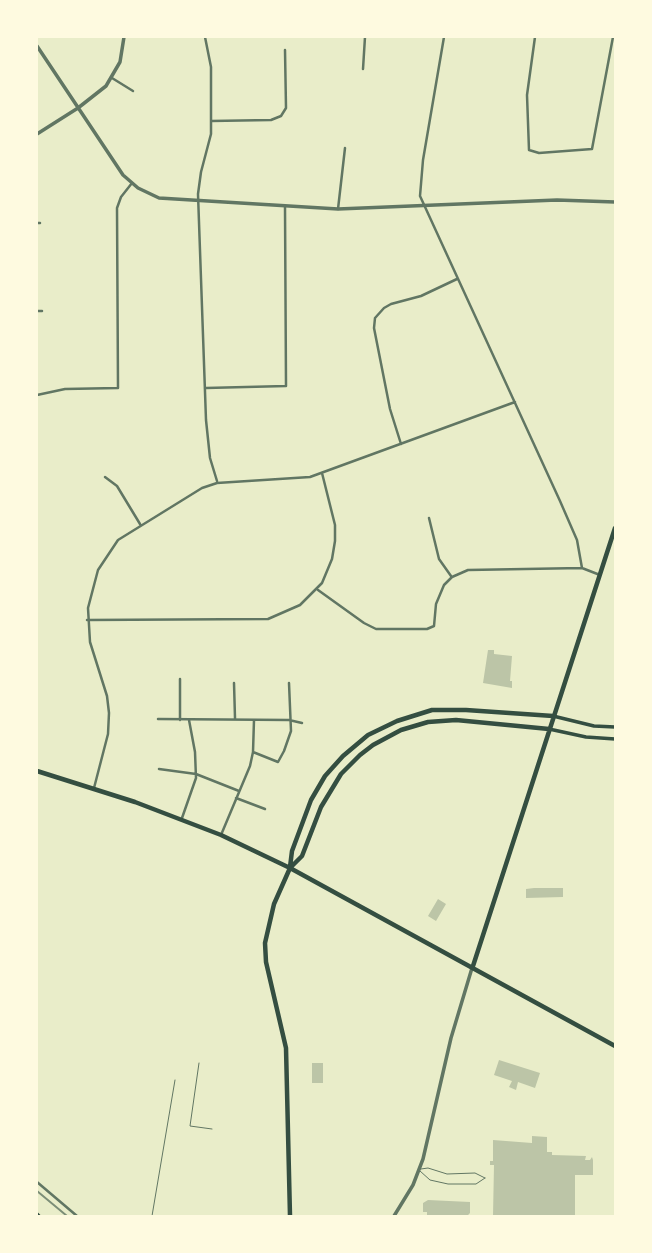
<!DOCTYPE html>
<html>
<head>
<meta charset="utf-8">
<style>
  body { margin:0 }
  #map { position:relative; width:652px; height:1253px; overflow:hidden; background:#e9edc9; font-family:"Open Sans",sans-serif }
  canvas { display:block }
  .frame { position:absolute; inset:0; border:38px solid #fefae0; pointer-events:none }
</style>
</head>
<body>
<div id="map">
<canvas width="652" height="1253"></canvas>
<div class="frame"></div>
</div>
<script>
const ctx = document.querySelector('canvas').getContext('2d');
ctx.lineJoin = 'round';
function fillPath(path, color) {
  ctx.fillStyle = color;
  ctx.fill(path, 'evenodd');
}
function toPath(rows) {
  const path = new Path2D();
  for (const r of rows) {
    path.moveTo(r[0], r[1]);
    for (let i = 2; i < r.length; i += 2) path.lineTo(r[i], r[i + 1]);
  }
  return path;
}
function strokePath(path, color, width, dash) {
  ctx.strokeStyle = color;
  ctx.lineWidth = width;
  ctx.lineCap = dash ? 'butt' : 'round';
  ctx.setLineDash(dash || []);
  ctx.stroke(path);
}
fillPath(toPath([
  [488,650,494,650,494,654,512,656,510,681,512,681,512,688,483,683],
  [534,888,563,888,563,897,526,898,526,889],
  [438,899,446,904,436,921,428,916],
  [499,1060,540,1073,535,1088,518,1082,516,1090,509,1087,512,1081,494,1075],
  [312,1063,323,1063,323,1083,312,1083],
  [532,1136,547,1137,547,1152,552,1152,552,1155,586,1156,585,1160,590,1160,592,1157,593,1160,593,1175,575,1175,575,1216,493,1216,494,1165,490,1165,490,1161,493,1161,493,1140,532,1143],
  [428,1200,470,1202,470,1213,467,1216,427,1216,427,1212,423,1212,423,1203]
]), '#bcc5a7');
strokePath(toPath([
  [199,1063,190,1126,212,1129],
  [421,1169,428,1168,447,1174,475,1173,485,1178],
  [420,1171,430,1180,448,1184,476,1184,485,1178],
  [152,1216,175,1080]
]), '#617663', 1);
strokePath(toPath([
  [205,37,211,67,211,134,201,172,198,194,206,420,210,458,217,481],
  [444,37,423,160,420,196,560,501,577,540,582,568],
  [535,37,527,95,529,150,539,153,592,149,613,37],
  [363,69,365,37],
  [112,78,133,91],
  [211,121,271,120,281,116,286,108,285,50],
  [338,209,345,148],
  [37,223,40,223],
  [37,311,42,311],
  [206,388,286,386,285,207],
  [37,395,65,389,118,388,117,208,121,197,132,183],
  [401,444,390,409,374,328,375,318,384,308,391,304,421,296,457,279],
  [105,477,117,486,140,524],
  [429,518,439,559,451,576],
  [318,590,364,623,376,629,427,629,434,626,436,604,444,585,452,577,468,570,582,568,600,575],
  [87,620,268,619,300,605,322,583,332,559,335,541,335,525,322,473],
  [180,679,180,720],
  [234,683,235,718],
  [158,719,289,720,302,723],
  [253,752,278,762,284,751,291,731,289,683],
  [159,769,196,774,239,791],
  [94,788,108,734,109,713,107,696,90,642,88,608,98,570,118,540,202,488,217,483,310,477,515,402],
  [236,798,265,809],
  [182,818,196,778,195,752,189,720],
  [221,835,250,766,253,752,254,720],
  [37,1182,77,1216]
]), '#617663', 2.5);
strokePath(toPath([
  [37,46,123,175,138,188,159,198,338,209,557,200,615,202],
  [37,134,78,108,106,86,120,62,124,37],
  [394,1216,413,1185,423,1159,451,1038,472,968]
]), '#617663', 3.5);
strokePath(toPath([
  [553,716,594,726,615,727],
  [549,729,586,737,615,739],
  [37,1214,39,1216]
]), '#344e41', 3.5);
strokePath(toPath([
  [37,771,135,802,221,835,290,868,615,1046],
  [290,867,292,851,311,800,325,776,343,756,368,735,397,721,432,710,466,710,553,716],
  [473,966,615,528],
  [290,1216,286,1048,266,962,265,943,274,904,290,868,302,856,321,807,341,774,360,755,373,745,401,730,428,722,456,720,549,729]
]), '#344e41', 4.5);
strokePath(toPath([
  [37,1191,67,1216]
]), '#7c8e77', 2);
</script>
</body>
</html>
